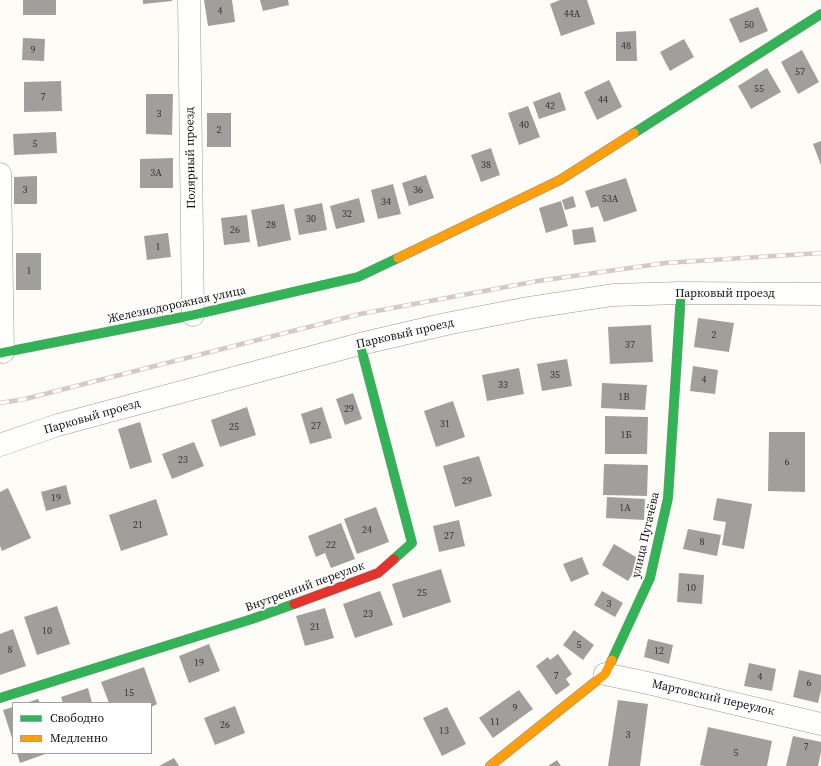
<!DOCTYPE html>
<html>
<head>
<meta charset="utf-8">
<style>
  body { margin:0 }
  #map { position:relative; width:821px; height:766px; overflow:hidden; background:#fdfcf7; font-family:"Source Serif 4",serif }
  canvas { display:block }
  .legend { position:absolute; left:12px; top:702px; width:140px; height:52px; box-sizing:border-box; background:#fff; border:1px solid #a0a0a0; margin:0; padding:5px 7px; list-style:none; font-size:12px; color:#111 }
  .legend li { display:flex; align-items:center; gap:8px; height:20px }
  .legend b { width:20px; border:1px solid #a0a0a0 }
</style>
</head>
<body>
<div id="map">
<canvas width="821" height="766"></canvas>
<ul class="legend">
<li><b style="height:5px;background:#30b455"></b>Свободно</li>
<li><b style="height:5px;background:#ff9f0a"></b>Медленно</li>
</ul>
</div>
<script>
const ctx = document.querySelector('canvas').getContext('2d');
ctx.lineJoin = 'round';
function fillPath(path, color) {
  ctx.fillStyle = color;
  ctx.fill(path, 'evenodd');
}
function toPath(rows) {
  const path = new Path2D();
  for (const r of rows) {
    path.moveTo(r[0], r[1]);
    for (let i = 2; i < r.length; i += 2) path.lineTo(r[i], r[i + 1]);
  }
  return path;
}
function strokePath(path, color, width, dash) {
  ctx.strokeStyle = color;
  ctx.lineWidth = width;
  ctx.lineCap = dash ? 'butt' : 'round';
  ctx.setLineDash(dash || []);
  ctx.stroke(path);
}
function label(font, color, halo, rows, align = 'center') {
  ctx.font = font + ' "Source Serif 4",serif';
  ctx.lineWidth = 4;
  ctx.setLineDash([]);
  ctx.textBaseline = 'middle';
  ctx.strokeStyle = halo;
  ctx.fillStyle = color;
  for (const [text, x, y, turn = 0] of rows) {
    ctx.save();
    ctx.translate(x, y);
    ctx.rotate((+turn || 0) * Math.PI / 180);
    ctx.textAlign = isNaN(turn) ? turn : align;
    if (halo) ctx.strokeText(text, 0, 0);
    ctx.fillText(text, 0, 0);
    ctx.restore();
  }
}
fillPath(toPath([
  [23,0,56,0,56,15,23,15],
  [143,0,172,0,172,1,143,4],
  [204,0,232,0,235,22,208,26],
  [260,0,288,0,289,5,263,11],
  [560,0,587,0,595,24,561,36,550,4],
  [758,7,768,31,740,43,729,19],
  [636,31,637,61,616,61,616,32],
  [23,38,45,39,44,61,22,60],
  [684,39,694,57,670,71,660,52],
  [802,50,819,82,798,94,781,62],
  [767,68,781,92,751,109,738,86],
  [609,80,622,107,597,120,584,92],
  [61,81,62,111,24,112,24,82],
  [560,92,566,110,539,119,533,102],
  [146,94,173,94,172,135,146,134],
  [528,106,540,137,519,145,508,113],
  [207,113,231,113,231,147,207,147],
  [56,132,57,153,14,155,13,134],
  [821,141,821,165,813,144],
  [491,148,500,175,481,182,471,155],
  [173,158,173,188,140,188,140,159],
  [426,175,434,198,409,206,402,183],
  [37,176,37,204,14,204,14,177],
  [626,178,637,211,604,222,598,206,591,208,585,191],
  [393,184,401,214,378,219,371,190],
  [573,196,576,207,565,210,562,200],
  [359,198,365,222,336,229,330,206],
  [561,201,568,226,546,233,539,208],
  [322,203,327,230,299,235,294,209],
  [284,204,291,240,258,247,251,210],
  [247,215,250,242,224,245,221,218],
  [593,227,596,242,574,245,572,230],
  [168,233,171,257,147,260,144,236],
  [16,253,41,253,41,290,16,290],
  [698,318,734,323,729,352,694,347],
  [651,325,653,362,610,364,608,327],
  [567,359,572,386,542,391,537,364],
  [693,366,718,370,715,394,690,391],
  [519,368,524,394,487,401,482,375],
  [602,383,647,385,645,410,601,408],
  [353,393,362,419,345,425,336,399],
  [453,401,465,437,436,447,424,411],
  [247,407,256,435,220,447,211,420],
  [322,407,332,438,310,444,301,414],
  [605,416,648,417,647,454,605,454],
  [140,422,152,462,130,469,118,429],
  [769,432,805,432,805,492,768,491],
  [194,442,204,466,172,479,162,454],
  [479,456,492,496,455,507,443,466],
  [604,464,648,465,647,496,603,495],
  [66,485,71,504,46,511,41,492],
  [8,488,31,538,2,551,0,546,0,492],
  [607,497,645,499,644,520,606,518],
  [717,498,752,504,744,549,722,545,726,522,713,520],
  [156,499,168,535,121,551,109,515],
  [376,507,389,542,357,554,344,519],
  [459,520,465,546,439,552,433,526],
  [341,523,355,559,331,568,325,553,316,557,308,536],
  [688,529,721,535,717,556,683,549],
  [614,544,641,560,628,581,602,565],
  [582,557,589,574,571,582,563,564],
  [441,569,451,602,403,618,392,584],
  [679,573,704,575,702,604,677,602],
  [380,591,393,625,355,638,343,604],
  [602,591,623,603,615,617,594,605],
  [57,606,70,644,37,655,24,617],
  [325,608,334,638,305,646,296,616],
  [13,629,26,666,0,675,0,634],
  [574,630,594,645,583,660,563,645],
  [648,639,673,645,669,664,644,657],
  [209,644,220,671,189,683,179,656],
  [558,654,572,674,566,679,570,685,556,695,536,666,548,657,550,660],
  [749,663,776,669,772,691,744,686],
  [144,667,157,704,151,707,151,703,109,703,101,682],
  [799,670,821,675,821,690,818,703,793,697],
  [88,688,92,703,63,703,61,697],
  [519,690,533,709,493,738,479,718],
  [38,699,40,703,26,703],
  [618,700,648,704,640,766,608,766],
  [235,706,245,733,215,745,204,718],
  [13,707,13,741,3,710],
  [447,707,466,744,442,756,423,718],
  [708,727,772,741,767,766,705,766,700,765],
  [793,736,821,742,821,752,818,766,786,766],
  [17,753,48,753,20,763],
  [174,758,179,766,159,766],
  [557,760,561,766,548,766]
]), '#a19f9c');
const street = toPath([
  [189,0,193,315],
  [0,174,3,352],
  [0,445,58,425,360,344,446,324,528,308,613,295,681,293,821,294],
  [605,674,652,684,821,724]
]);
const fast = toPath([
  [634,133,821,14],
  [360,344,412,543,394,559],
  [0,353,193,315,358,277,398,258],
  [612,660,650,578,668,498,681,293],
  [0,698,252,619,294,604]
]);
const slow = toPath([
  [398,258,560,180,634,133],
  [490,766,605,674,612,660]
]);
const jam = toPath([
  [294,604,378,573,394,559]
]);
strokePath(street, '#979795', 23);
strokePath(fast, '#8e8d8b', 10);
strokePath(slow, '#8e8d8b', 10);
strokePath(jam, '#8e8d8b', 10);
strokePath(street, '#fffffe', 22);
strokePath(fast, '#30b455', 9);
strokePath(slow, '#ff9f0a', 9);
strokePath(jam, '#e5322d', 9);
const rail = toPath([
  [0,403,25,399,360,314,538,281,665,263,821,253]
]);
strokePath(rail, '#d9c6c7', 4.5);
strokePath(rail, '#fff', 3, [9]);
label('10px', '#353434', null, [
  ["4",220,11],
  ["44А",572,14],
  ["50",749,25],
  ["48",626,46],
  ["9",33,50],
  ["57",800,72],
  ["55",759,89],
  ["7",43,97],
  ["44",603,100],
  ["42",550,106],
  ["3",159,114],
  ["40",524,125],
  ["2",219,130],
  ["5",35,144],
  ["38",486,165],
  ["3А",156,173],
  ["3",25,190],
  ["36",418,190],
  ["53А",610,199],
  ["34",386,202],
  ["32",347,214],
  ["30",311,219],
  ["28",271,225],
  ["26",235,230],
  ["1",158,247],
  ["1",29,271],
  ["2",714,335],
  ["37",630,345],
  ["35",555,375],
  ["4",704,380],
  ["33",503,385],
  ["1В",624,397],
  ["29",349,409],
  ["31",445,424],
  ["27",316,426],
  ["25",234,427],
  ["1Б",626,435],
  ["23",183,460],
  ["6",787,462],
  ["29",467,481],
  ["19",56,498],
  ["1А",625,508],
  ["21",138,525],
  ["24",367,530],
  ["27",449,536],
  ["8",702,542],
  ["22",331,545],
  ["10",691,588],
  ["25",422,593],
  ["3",609,604],
  ["23",368,614],
  ["21",315,627],
  ["10",47,631],
  ["5",579,645],
  ["8",10,650],
  ["12",659,651],
  ["19",199,663],
  ["7",556,676],
  ["4",760,677],
  ["6",809,683],
  ["15",129,693],
  ["9",515,708],
  ["11",495,722],
  ["26",225,725],
  ["13",444,731],
  ["3",628,735],
  ["7",806,747],
  ["5",736,753]
]);
label('12px', '#111', '#fff', [
  ["Полярный проезд",191,158,-91],
  ["Парковый проезд",725,294],
  ["Железнодорожная улица",177,305,-12],
  ["Парковый проезд",405,334,-13],
  ["Парковый проезд",92,417,-16],
  ["улица Пугачёва",646,535,-77],
  ["Внутренний переулок",305,587,-20],
  ["Мартовский переулок",713,698,13]
]);
</script>
</body>
</html>
